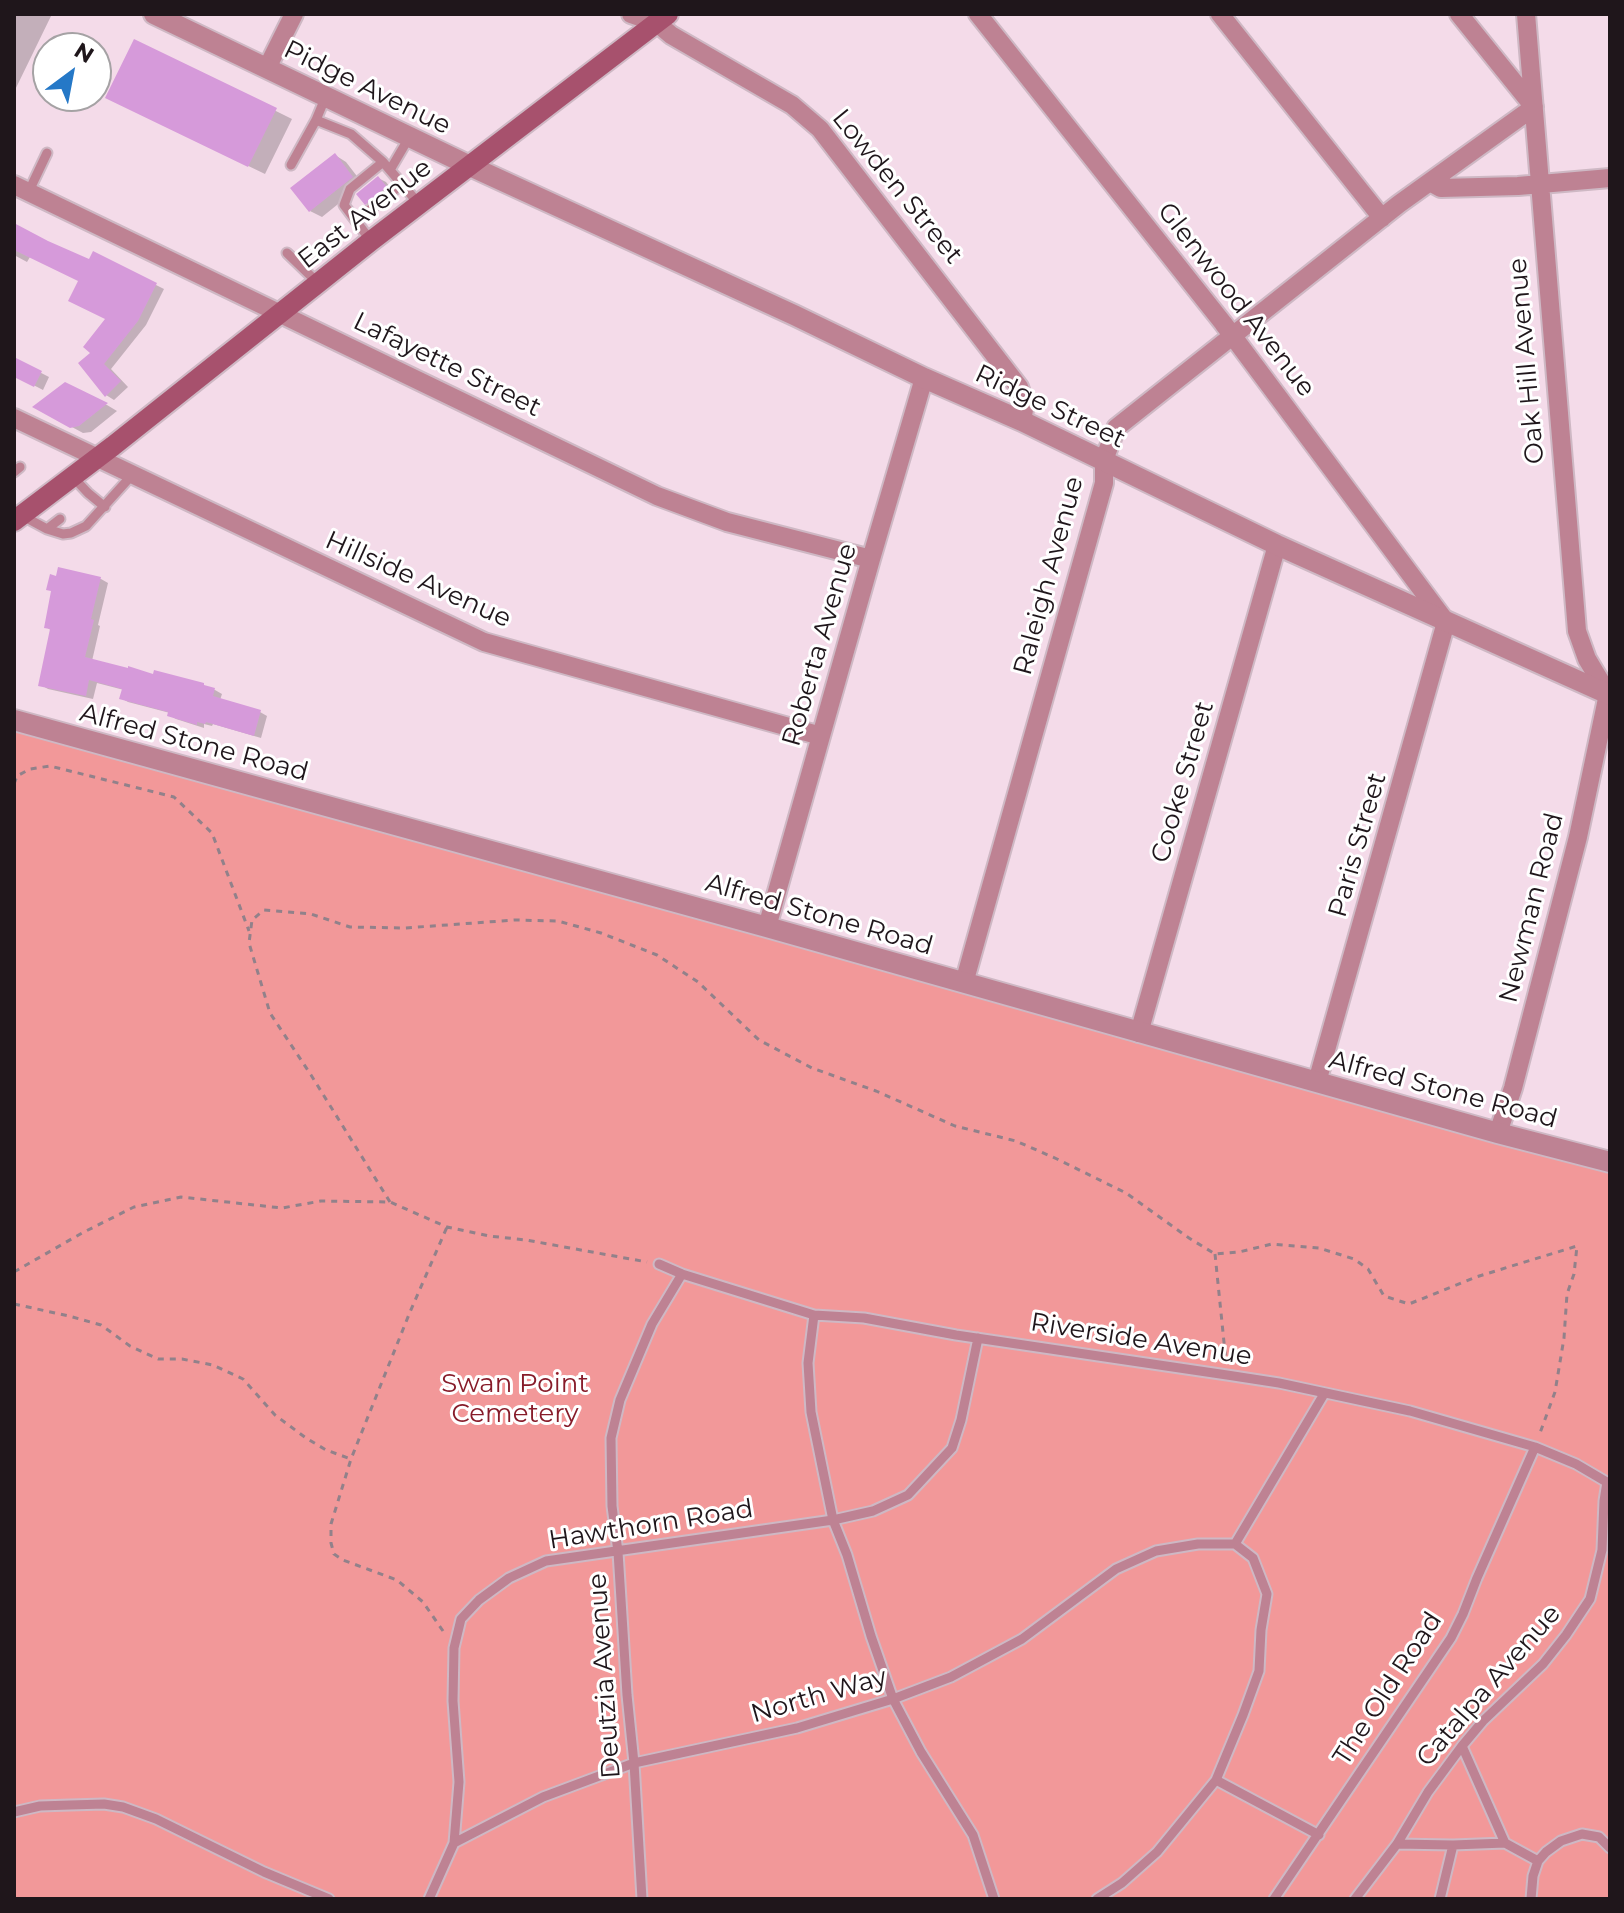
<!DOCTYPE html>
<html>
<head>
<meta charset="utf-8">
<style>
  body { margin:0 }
  #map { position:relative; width:1624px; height:1913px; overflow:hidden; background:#f4dbe9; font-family:Montserrat,sans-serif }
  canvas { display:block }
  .frame { position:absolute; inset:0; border:16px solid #1f161b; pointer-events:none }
  .north { position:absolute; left:32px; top:32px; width:80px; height:80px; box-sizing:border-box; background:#fff; border:2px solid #a5a2a4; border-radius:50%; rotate:32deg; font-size:22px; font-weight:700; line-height:32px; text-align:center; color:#1f161b }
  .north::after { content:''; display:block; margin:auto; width:28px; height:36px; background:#2578c7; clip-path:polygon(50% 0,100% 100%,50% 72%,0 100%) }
</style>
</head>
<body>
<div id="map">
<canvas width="1624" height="1913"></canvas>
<div class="frame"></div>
<div class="north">N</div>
</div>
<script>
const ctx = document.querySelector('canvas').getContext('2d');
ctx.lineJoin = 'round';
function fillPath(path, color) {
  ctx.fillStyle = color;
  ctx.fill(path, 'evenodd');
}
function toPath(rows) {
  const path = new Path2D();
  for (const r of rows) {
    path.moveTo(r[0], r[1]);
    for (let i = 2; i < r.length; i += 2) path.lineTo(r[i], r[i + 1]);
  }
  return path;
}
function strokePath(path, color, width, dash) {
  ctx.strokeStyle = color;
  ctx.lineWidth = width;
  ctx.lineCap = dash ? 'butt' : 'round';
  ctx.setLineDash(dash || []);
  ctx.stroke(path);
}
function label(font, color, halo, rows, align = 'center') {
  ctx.font = font + ' Montserrat,sans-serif';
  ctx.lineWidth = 6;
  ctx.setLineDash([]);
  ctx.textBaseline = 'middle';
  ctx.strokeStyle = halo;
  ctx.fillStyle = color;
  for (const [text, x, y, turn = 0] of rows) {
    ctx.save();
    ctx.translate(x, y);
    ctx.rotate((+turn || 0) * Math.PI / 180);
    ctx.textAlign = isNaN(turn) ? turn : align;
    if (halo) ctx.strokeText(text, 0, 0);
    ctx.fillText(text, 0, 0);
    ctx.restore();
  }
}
fillPath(toPath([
  [14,727,1610,1165,1610,1899,14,1899]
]), '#f29899');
fillPath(toPath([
  [14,14,52,14,14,92],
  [135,41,292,119,265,174,124,106],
  [335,155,346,162,363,184,322,217,310,211],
  [378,178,386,182,393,191,373,207,366,203],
  [14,230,90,262,94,254,164,289,146,325,111,369,128,387,114,400,106,395,93,353,107,319,80,281,30,257,27,262,14,255],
  [14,359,49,377,43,390,16,376,14,380],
  [65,385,107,405,117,411,91,432,83,433,35,407],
  [59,570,101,579,108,583,98,625,100,626,92,661,215,690,222,694,220,700,260,712,267,716,261,738,213,724,212,726,204,724,204,728,176,719,169,715,170,713,128,702,121,698,124,690,97,683,93,699,48,689,41,685,52,631,46,627]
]), '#0003');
fillPath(toPath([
  [134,39,277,108,248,167,105,98],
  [335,153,353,177,309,212,290,188],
  [378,176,387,187,365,205,356,194],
  [14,223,48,241,89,259,93,251,157,283,138,321,104,364,121,381,105,397,78,363,90,353,83,347,105,319,68,301,78,281,14,250],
  [14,357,42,371,34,387,14,377],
  [65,382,108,403,79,426,70,428,32,407],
  [58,567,101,577,91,619,94,620,85,657,128,668,128,666,153,674,154,670,204,683,204,685,215,688,213,696,261,710,254,736,206,722,205,724,197,722,197,725,167,716,168,712,119,699,122,689,89,680,86,696,38,686,50,629,44,628,51,591,46,590,50,574,56,576]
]), '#d69ada');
const service = toPath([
  [316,120,351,134,383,162],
  [291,165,316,120,326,96],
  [390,170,410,136],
  [29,191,47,153],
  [356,221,402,184],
  [371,241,344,205,350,189,383,162,419,204],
  [287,253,318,283],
  [14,472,20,467],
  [73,477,88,493,105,507],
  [21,515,47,529,63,534,71,533,86,526,133,474],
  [47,529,60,519],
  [659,1264,682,1274,814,1315,864,1318,956,1335,1227,1375,1279,1383,1410,1411,1535,1447,1576,1464,1610,1484],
  [814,1315,808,1363,811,1412,833,1520,847,1555,871,1636,893,1699,921,1752,973,1835,994,1899],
  [1462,1746,1505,1843,1538,1861],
  [1216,1780,1319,1835],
  [14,1812,40,1806,70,1805,104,1804,123,1807,156,1819,264,1872,329,1899],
  [454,1843,459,1782,453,1701,454,1648,461,1619,479,1600,509,1578,546,1561,833,1520,873,1511,908,1495,952,1448,961,1420,978,1338],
  [1397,1844,1453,1845,1505,1843],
  [429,1899,454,1843,543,1797,634,1763,797,1728,893,1699,951,1677,1022,1639,1116,1569,1156,1551,1198,1544,1235,1544],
  [642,1899,634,1763,627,1695,618,1552,612,1506,611,1438,620,1400,652,1324,682,1274],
  [1097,1899,1122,1883,1157,1852,1216,1780,1243,1715,1259,1671,1261,1630,1267,1594,1253,1558,1235,1544,1324,1394],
  [1274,1899,1451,1638,1463,1614,1477,1578,1535,1447],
  [1355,1899,1397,1844,1428,1792,1462,1746,1483,1721,1543,1664,1566,1635,1590,1599,1602,1550,1604,1501,1607,1482],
  [1440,1899,1453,1845],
  [1531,1899,1533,1876,1538,1861,1546,1852,1561,1841,1582,1834,1599,1837,1610,1848]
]);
const minor = toPath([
  [631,14,657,23,671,35,792,105,820,129,1019,387,1025,404,1022,421],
  [978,14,1223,323,1446,622,1317,1082],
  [1220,14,1382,218],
  [267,68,294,14],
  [1430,182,1441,188,1518,186,1610,178],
  [14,185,657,496,727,522,871,559],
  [14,418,484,642,821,736],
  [767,927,871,559,924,378],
  [964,983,1104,483,1104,460,1116,428,1399,204,1534,107,1459,14],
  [1139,1033,1277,545],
  [1498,1133,1513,1088,1578,837,1608,694,1587,659,1577,631,1526,14]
]);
const tertiary = toPath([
  [154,14,470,166,794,315,924,378,1022,421,1277,545,1610,695],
  [14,720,767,927,1498,1133,1610,1162]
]);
const secondary = toPath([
  [14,521,113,446,371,241,668,14]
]);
strokePath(service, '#ceb8c4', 13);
strokePath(minor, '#ceb8c4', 22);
strokePath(tertiary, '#ceb8c4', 24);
strokePath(secondary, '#ceb8c4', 24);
strokePath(toPath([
  [14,784,17,776,30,769,50,766,174,797,212,833,249,931],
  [390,1202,311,1075,270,1013,249,943,252,920,264,910,311,914,350,927,405,928,515,920,558,921,601,933,657,955,698,982,759,1040,812,1068,876,1091,955,1126,1016,1141,1057,1159,1126,1193,1189,1238,1215,1254,1239,1252,1272,1244,1319,1248,1354,1259,1368,1269,1384,1296,1409,1304,1476,1277,1577,1246,1574,1274,1567,1294,1564,1338,1555,1392,1540,1433],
  [1215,1254,1226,1362],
  [14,1272,82,1233,134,1207,181,1197,282,1208,321,1201,390,1202,447,1227,489,1236,526,1240,647,1262],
  [14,1304,69,1316,101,1325,130,1346,158,1359,182,1359,213,1365,243,1379,275,1415,306,1438,326,1450,351,1459],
  [443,1631,423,1602,397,1580,343,1560,334,1554,331,1543,331,1524,351,1459,410,1312,447,1227]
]), '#92818a', 3, [6, 6]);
strokePath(service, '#be8293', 9);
strokePath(minor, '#be8293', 18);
strokePath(tertiary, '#be8293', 20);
strokePath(secondary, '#a7516d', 20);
label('26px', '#1f161b', '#fff', [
  ["Pidge Avenue",367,88,26],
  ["Lowden Street",897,187,51],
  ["East Avenue",365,214,-38],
  ["Glenwood Avenue",1236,300,52],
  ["Oak Hill Avenue",1527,361,-95],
  ["Lafayette Street",447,365,26],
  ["Ridge Street",1050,407,25],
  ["Raleigh Avenue",1049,576,-75],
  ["Hillside Avenue",418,580,24],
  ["Roberta Avenue",820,645,-74],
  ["Alfred Stone Road",194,743,15],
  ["Cooke Street",1183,782,-74],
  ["Paris Street",1358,845,-74],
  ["Newman Road",1532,908,-76],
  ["Alfred Stone Road",819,915,16],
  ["Alfred Stone Road",1443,1090,15],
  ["Riverside Avenue",1141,1340,9],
  ["Hawthorn Road",651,1525,-9],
  ["Deutzia Avenue",605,1676,-94],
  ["Catalpa Avenue",1489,1686,-49],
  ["The Old Road",1388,1689,-57],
  ["North Way",819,1696,-16]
]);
label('26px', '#871c2a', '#fff', [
  ["Swan Point",515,1384],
  ["Cemetery",515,1414]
]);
</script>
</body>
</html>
